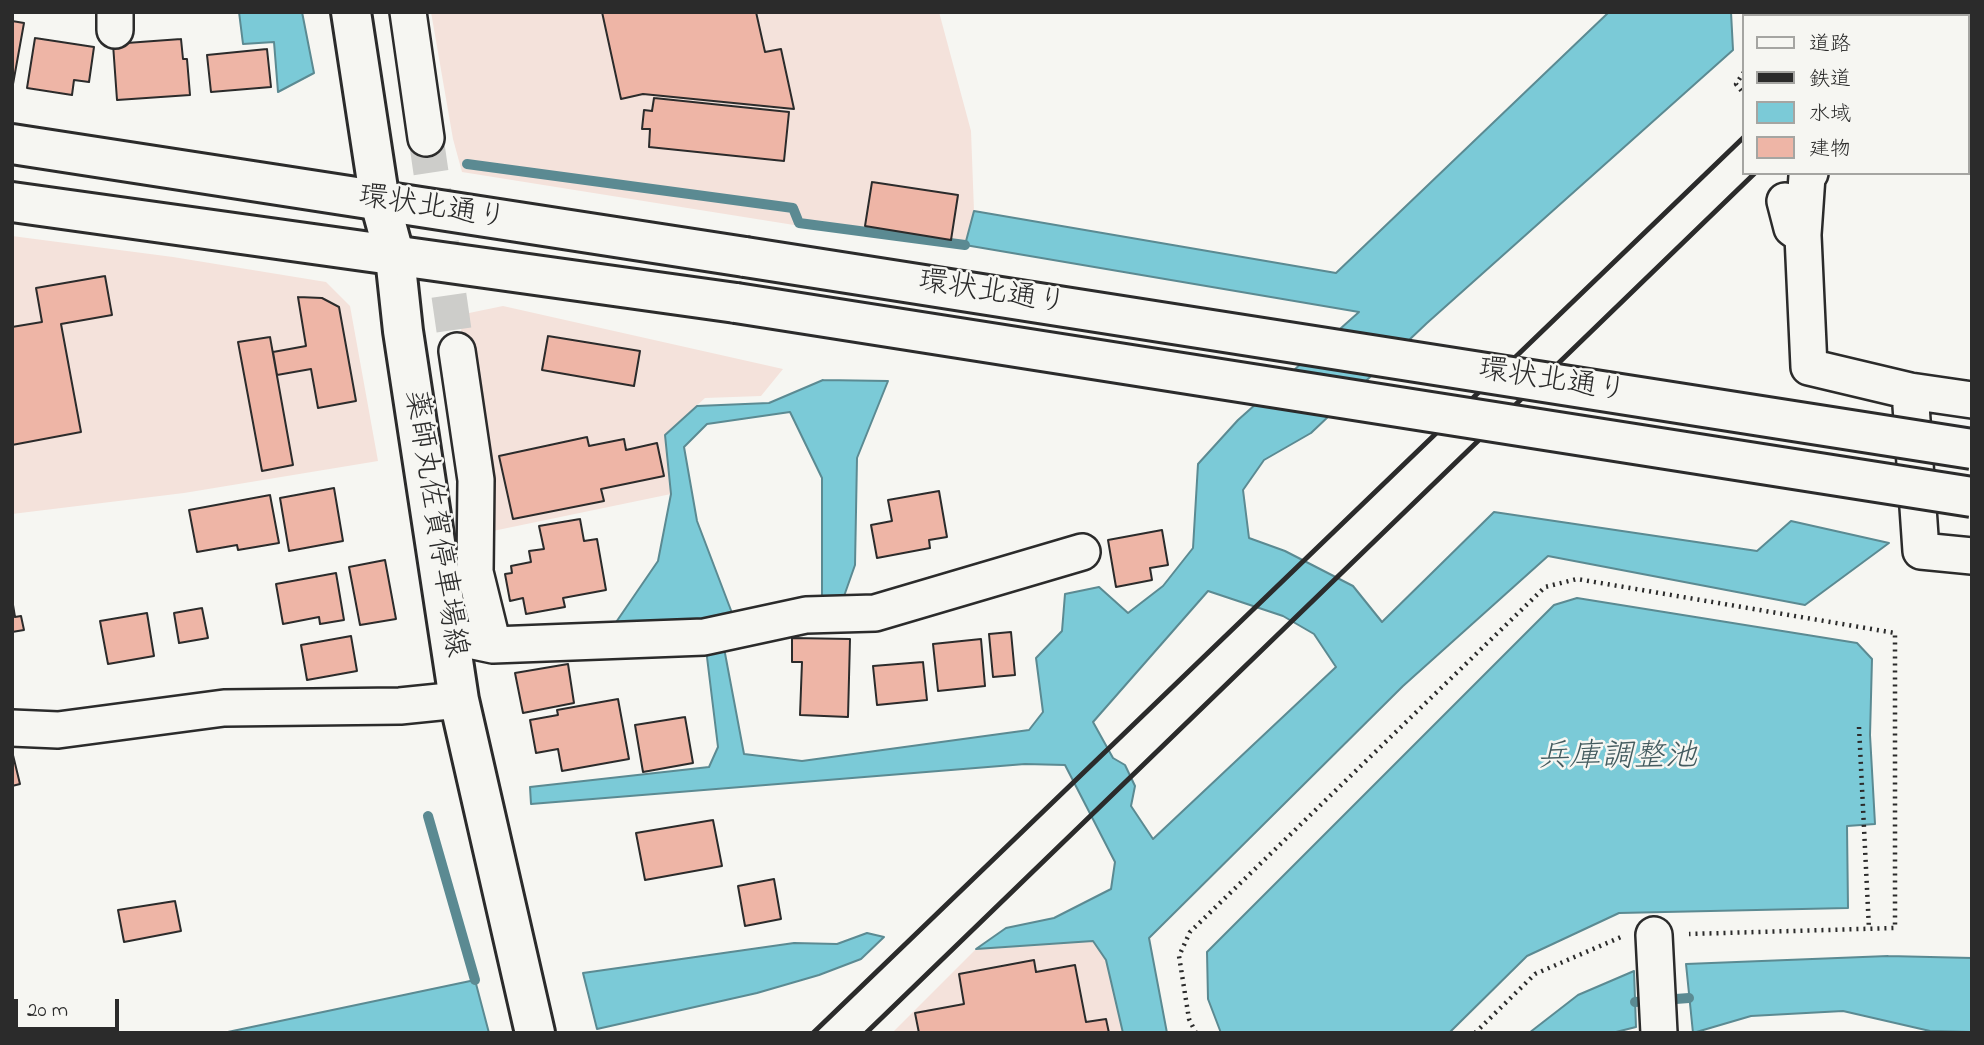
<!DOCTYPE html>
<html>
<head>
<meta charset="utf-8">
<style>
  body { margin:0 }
  #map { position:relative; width:1984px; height:1045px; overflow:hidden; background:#f6f6f2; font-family:"Indie Flower","Klee One",sans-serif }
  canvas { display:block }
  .frame { position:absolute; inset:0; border:14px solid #2b2b2b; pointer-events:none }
  .legend { position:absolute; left:1742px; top:14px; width:228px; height:161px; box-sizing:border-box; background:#f6f6f2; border:2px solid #a5a5a2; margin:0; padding:9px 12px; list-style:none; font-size:21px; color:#2b2b2b }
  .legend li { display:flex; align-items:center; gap:14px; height:35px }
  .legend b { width:35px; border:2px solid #a5a5a2 }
  .scale { position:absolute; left:14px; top:999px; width:105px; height:32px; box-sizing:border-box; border:4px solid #2b2b2b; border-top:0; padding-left:9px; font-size:21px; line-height:24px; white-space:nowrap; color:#2b2b2b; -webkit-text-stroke:5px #f6f6f2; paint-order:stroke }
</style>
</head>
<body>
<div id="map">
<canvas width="1984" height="1045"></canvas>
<div class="frame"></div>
<ul class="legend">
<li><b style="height:9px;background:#f6f6f2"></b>道路</li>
<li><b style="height:9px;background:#2b2b2b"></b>鉄道</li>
<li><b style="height:19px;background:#7bcad7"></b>水域</li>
<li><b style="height:19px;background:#eeb5a6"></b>建物</li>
</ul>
<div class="scale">20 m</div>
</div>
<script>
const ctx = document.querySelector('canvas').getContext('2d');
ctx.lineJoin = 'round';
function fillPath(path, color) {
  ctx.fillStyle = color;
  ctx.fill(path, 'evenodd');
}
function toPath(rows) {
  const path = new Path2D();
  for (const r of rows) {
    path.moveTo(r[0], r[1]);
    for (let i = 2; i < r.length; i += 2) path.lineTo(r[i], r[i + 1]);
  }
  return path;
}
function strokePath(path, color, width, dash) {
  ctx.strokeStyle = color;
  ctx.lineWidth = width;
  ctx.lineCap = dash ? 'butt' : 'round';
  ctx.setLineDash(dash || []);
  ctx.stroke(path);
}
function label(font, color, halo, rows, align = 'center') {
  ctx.font = font + ' "Indie Flower","Klee One",sans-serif';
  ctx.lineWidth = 5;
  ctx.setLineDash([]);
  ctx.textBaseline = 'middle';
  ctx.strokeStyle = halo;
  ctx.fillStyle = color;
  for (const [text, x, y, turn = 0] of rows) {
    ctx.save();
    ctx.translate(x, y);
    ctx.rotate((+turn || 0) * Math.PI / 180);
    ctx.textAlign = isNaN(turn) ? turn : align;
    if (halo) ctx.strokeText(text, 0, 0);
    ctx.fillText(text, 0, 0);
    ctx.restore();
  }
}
fillPath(toPath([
  [431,12,939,12,971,131,974,211,965,245,794,225,462,172,453,139],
  [12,236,173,257,326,282,350,306,378,461,184,493,12,514],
  [503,306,783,369,761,396,705,398,665,435,671,494,488,532,488,477,461,330,469,313],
  [1093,941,1106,960,1123,1033,892,1033,976,949]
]), '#f4e2db');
const water = toPath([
  [239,12,302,12,314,73,278,92,274,42,243,44,239,12],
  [1609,12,1731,12,1733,50,1427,323,1311,433,1264,460,1243,490,1249,538,1285,551,1353,586,1382,622,1494,512,1757,551,1791,521,1889,543,1805,605,1548,556,1403,686,1149,938,1167,1033,1123,1033,1106,960,1093,941,976,949,1006,928,1054,918,1111,889,1115,862,1065,765,1025,764,531,804,530,787,709,767,718,747,706,649,724,648,744,754,802,761,1029,730,1043,712,1036,658,1062,631,1065,594,1099,587,1128,613,1163,586,1193,548,1198,464,1238,420,1359,312,965,245,974,211,1336,273,1609,12],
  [1208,591,1283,616,1314,634,1336,667,1153,839,1131,806,1135,786,1125,765,1113,758,1093,722,1208,591],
  [823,380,888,381,857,458,855,565,843,599,822,599,822,478,790,412,707,424,684,447,697,521,732,613,708,621,610,631,658,561,671,494,665,435,697,406,769,403,823,380],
  [1577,598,1857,643,1872,659,1870,735,1875,824,1847,826,1848,908,1619,913,1527,956,1449,1033,1221,1033,1208,999,1207,952,1554,605,1577,598],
  [867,933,884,937,861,959,819,975,757,993,597,1029,583,973,794,943,837,944,867,933],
  [1888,956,1972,958,1972,1032,1930,1031,1843,1011,1751,1016,1693,1033,1686,964,1888,956],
  [1634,971,1636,1027,1612,1033,1529,1033,1578,995,1634,971],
  [475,980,489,1033,223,1033,475,980]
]);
fillPath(water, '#7bcad7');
strokePath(water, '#5b8a92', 2);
strokePath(toPath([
  [467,164,793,208,799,223,965,245],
  [428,816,475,980],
  [1635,1002,1689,998]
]), '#5b8a92', 10);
const building = toPath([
  [602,12,756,12,765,52,781,49,794,109,643,94,621,99,602,12],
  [12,21,24,23,13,84,12,84,12,21],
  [35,38,94,47,89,82,74,80,72,95,27,88,35,38],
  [181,39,183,59,187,59,190,95,117,100,113,44,181,39],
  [267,49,271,87,211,92,207,55,267,49],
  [654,98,789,112,784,161,649,147,650,129,642,129,644,110,652,111,654,98],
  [872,182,958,195,951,240,865,226,872,182],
  [105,276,112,315,61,324,81,432,12,445,12,327,42,322,36,288,105,276],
  [298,297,322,298,339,307,356,401,318,408,311,369,277,375,273,352,306,346,298,297],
  [548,336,640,351,634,386,542,370,548,336],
  [270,337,293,465,262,471,238,342,270,337],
  [587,437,589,446,624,439,626,450,657,443,664,476,601,489,604,501,513,519,499,456,587,437],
  [334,488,343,541,289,551,280,498,334,488],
  [939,491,947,537,929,540,930,548,877,558,871,525,892,521,888,500,939,491],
  [270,495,279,543,238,550,237,545,197,552,189,510,270,495],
  [580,519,584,541,597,539,606,590,563,598,565,607,526,614,523,598,510,601,505,574,512,573,511,566,531,562,529,551,544,549,539,526,580,519],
  [1162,530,1168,565,1150,568,1152,580,1116,587,1108,540,1162,530],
  [385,560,396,619,360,625,349,567,385,560],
  [336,573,344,620,320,624,319,617,283,624,276,584,336,573],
  [12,599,15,617,21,616,24,630,12,632,12,599],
  [202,608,208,638,179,643,174,613,202,608],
  [147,613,154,656,108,664,100,621,147,613],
  [1011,632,1015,675,993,677,989,634,1011,632],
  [351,636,357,671,307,680,301,645,351,636],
  [792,638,850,639,848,717,800,715,802,662,792,662,792,638],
  [981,639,985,686,938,691,933,644,981,639],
  [923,662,927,700,877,705,873,666,923,662],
  [568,664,574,703,523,713,515,673,568,664],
  [618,699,629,759,562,771,558,749,536,753,530,720,558,715,557,710,618,699],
  [685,717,693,763,643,772,635,725,685,717],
  [12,751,20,784,12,786,12,751],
  [713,820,722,866,645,880,636,833,713,820],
  [774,879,781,919,745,926,738,886,774,879],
  [175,901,181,931,124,942,118,910,175,901],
  [1034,960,1036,972,1075,965,1086,1022,1106,1019,1109,1033,919,1033,915,1013,964,1004,959,974,1034,960]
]);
fillPath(building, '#eeb5a6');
strokePath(building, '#2b2b2b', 2);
strokePath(toPath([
  [426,138,457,351]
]), '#cdcdca', 35, [35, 18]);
const minor = toPath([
  [408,12,426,138],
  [1762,12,1763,16],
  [115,30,115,12],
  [1968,61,1972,58],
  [1785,201,1792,228,1803,236,1809,367,1910,391,1972,400],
  [1803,234,1807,176,1810,173],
  [457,351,476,480,475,572,493,645],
  [1910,391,1921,551,1972,556],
  [450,636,493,645,704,637,806,615,875,613,1082,552],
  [12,728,58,730,224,708,400,706,459,700],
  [1654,935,1659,1033]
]);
const major = toPath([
  [351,12,380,202,395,257,403,331,459,700,535,1033]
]);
const highway = toPath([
  [12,144,745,257],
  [12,202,736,303]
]);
strokePath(minor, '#2b2b2b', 40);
strokePath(major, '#2b2b2b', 44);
strokePath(highway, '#2b2b2b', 44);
strokePath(toPath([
  [1744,72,1736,84,1744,94],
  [1859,727,1869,929],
  [1196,1033,1189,1019,1179,956,1190,932,1545,587,1577,579,1895,633,1895,928,1689,934],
  [1475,1033,1535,974,1621,937]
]), '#2b2b2b', 4.5, [2, 5]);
strokePath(minor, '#f6f6f2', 35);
strokePath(major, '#f6f6f2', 38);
strokePath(highway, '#f6f6f2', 38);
strokePath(toPath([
  [1869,16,1872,12],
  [1917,16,1921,12],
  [813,1033,1744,137],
  [866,1033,1755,173]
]), '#2b2b2b', 5);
const highwayBridge = toPath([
  [745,257,1972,449],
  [736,303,1972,497]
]);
strokePath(highwayBridge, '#2b2b2b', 44, []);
strokePath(highwayBridge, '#f6f6f2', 38);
label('30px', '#2b2b2b', '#f6f6f2', [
  ["環状北通り",432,210,9],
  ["環状北通り",992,295,9],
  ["環状北通り",1552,383,9],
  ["薬師丸佐賀停車場線",433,524,81]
]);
label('italic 32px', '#435b5f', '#f6f6f2', [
  ["兵庫調整池",1617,760]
]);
</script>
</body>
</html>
